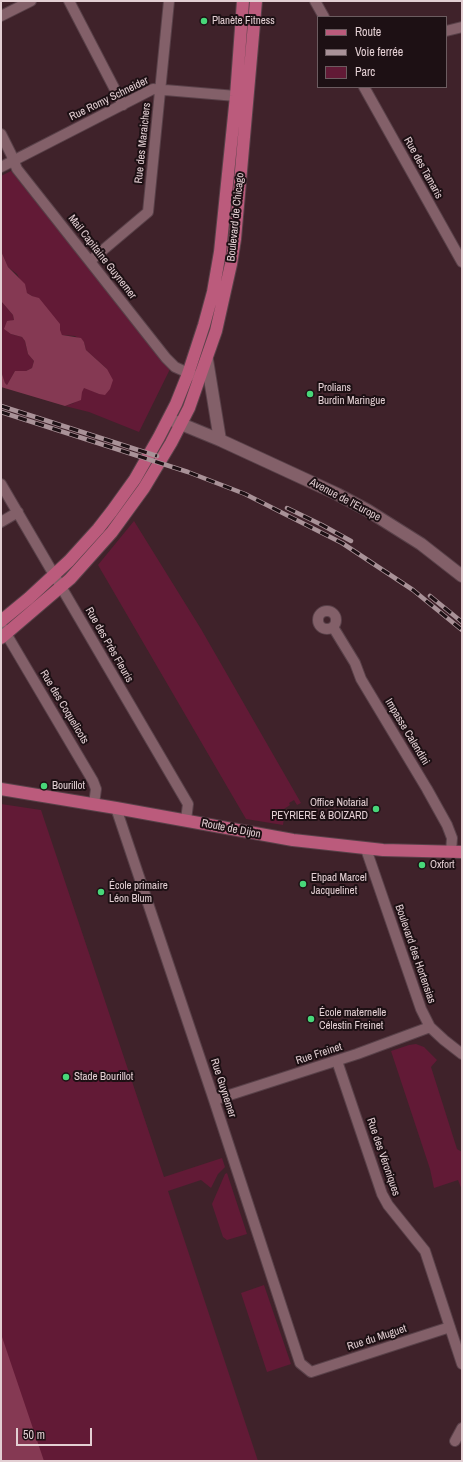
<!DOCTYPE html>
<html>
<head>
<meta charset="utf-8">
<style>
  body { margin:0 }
  #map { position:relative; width:463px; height:1462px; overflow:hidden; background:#3f222a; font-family:"Archivo Narrow",sans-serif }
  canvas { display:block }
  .frame { position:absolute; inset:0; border:2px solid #e3cfd3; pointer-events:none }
  .legend { position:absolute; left:317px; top:16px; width:130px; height:72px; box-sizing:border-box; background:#1d1014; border:1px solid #6c5c60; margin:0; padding:5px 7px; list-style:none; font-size:12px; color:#e3cfd3 }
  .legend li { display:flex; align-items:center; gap:8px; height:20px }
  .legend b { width:20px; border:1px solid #6c5c60 }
  .scale { position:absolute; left:16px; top:1428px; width:76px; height:18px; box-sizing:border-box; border:2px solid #e3cfd3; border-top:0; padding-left:5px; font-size:12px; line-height:14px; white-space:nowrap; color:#e3cfd3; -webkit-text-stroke:3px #1d1014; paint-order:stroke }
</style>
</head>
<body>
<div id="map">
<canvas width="463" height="1462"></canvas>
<div class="frame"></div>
<ul class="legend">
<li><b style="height:5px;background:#bb5b7c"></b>Route</li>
<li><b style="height:5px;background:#a99298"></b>Voie ferrée</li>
<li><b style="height:11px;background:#621a36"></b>Parc</li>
</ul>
<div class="scale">50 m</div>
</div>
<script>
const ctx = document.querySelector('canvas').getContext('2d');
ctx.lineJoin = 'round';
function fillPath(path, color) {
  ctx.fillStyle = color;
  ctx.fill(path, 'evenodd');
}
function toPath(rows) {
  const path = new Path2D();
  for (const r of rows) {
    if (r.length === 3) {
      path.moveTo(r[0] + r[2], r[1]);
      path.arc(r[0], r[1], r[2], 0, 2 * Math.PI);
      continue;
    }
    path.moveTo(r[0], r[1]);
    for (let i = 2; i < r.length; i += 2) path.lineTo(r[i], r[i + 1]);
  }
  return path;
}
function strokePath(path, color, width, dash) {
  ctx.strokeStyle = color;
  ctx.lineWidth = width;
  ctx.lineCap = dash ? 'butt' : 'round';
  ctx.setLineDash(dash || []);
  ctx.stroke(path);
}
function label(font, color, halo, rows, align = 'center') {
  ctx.font = font + ' "Archivo Narrow",sans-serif';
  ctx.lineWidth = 4;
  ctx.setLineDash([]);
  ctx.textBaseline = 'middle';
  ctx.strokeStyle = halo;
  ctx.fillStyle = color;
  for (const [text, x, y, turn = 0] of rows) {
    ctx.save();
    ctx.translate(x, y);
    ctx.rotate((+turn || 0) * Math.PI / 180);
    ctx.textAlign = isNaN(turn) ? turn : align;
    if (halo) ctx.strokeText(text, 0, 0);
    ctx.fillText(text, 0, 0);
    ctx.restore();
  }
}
fillPath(toPath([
  [11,171,170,369,139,432,89,412,65,406,74,403,84,387,99,394,107,369,86,350,84,342,75,336,62,335,39,299,32,296,27,293,17,274,8,267,1,251,1,176],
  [1,301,13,315,14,320,11,321,11,334,22,337,25,341,28,354,34,361,32,368,26,371,15,371,7,385,5,383,1,371],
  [134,521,201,629,301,803,297,805,294,800,289,803,290,805,281,811,284,818,283,825,246,819,98,565],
  [1,804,41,810,164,1177,222,1158,225,1167,218,1174,211,1188,201,1180,168,1191,258,1461,1,1461],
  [416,1044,424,1047,437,1060,431,1067,457,1149,462,1152,462,1190,458,1180,434,1188,430,1169,391,1051,409,1045],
  [227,1173,247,1234,227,1240,223,1237,212,1204,225,1174],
  [264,1285,291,1364,267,1372,241,1293]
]), '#621a36');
fillPath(toPath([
  [1,251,8,267,25,284,27,293,32,296,39,298,60,324,60,330,62,335,81,338,84,342,86,350,107,369,113,380,110,389,105,395,99,394,84,388,82,392,81,400,65,406,1,387,1,371,5,383,7,385,15,371,26,371,32,368,34,361,28,354,25,341,22,337,11,334,4,329,7,321,14,320,13,315,1,301],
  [1,1334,44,1461,1,1461]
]), '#853953');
const minor = toPath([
  [69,1,123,105],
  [315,1,324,17],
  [1,16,31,1],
  [446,31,462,27],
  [364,87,462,262],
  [1,134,11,154,17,169,166,358,175,367,195,376],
  [1,167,153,89,236,96],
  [90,261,148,212,169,1],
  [1,484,188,804,186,820],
  [1,522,18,512],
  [327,620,9],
  [1,625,93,781,96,789,94,804],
  [333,627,355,663,361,679,427,789,447,825,452,838,451,852],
  [116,808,214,1100,300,1363,311,1372,450,1327],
  [366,849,421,1009,430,1027,444,1040,462,1054],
  [337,1061,382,1194,388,1205,425,1251,462,1364],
  [214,1100,357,1054,430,1027],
  [455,1441,462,1428]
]);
const secondary = toPath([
  [207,360,220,440],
  [169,419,220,440,337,494,367,510,421,544,462,576]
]);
const primary = toPath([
  [1,621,29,598,69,561,98,529,112,511,135,479,159,437,176,404,188,374,204,325,213,292,220,252,236,96,243,1],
  [1,638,70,579,112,532,144,488,171,443,189,408,216,331,231,264,235,239,256,1],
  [1,789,116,808,293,840,383,850,462,852]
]);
strokePath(minor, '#594149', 12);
strokePath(secondary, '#594149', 14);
strokePath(primary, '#594149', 14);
strokePath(minor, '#836069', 10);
strokePath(secondary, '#836069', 12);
strokePath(primary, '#bb5b7c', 12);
const rail = toPath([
  [1,406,157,456],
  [1,412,188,472,245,494,342,543,413,590,462,630],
  [287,508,322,525,351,541],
  [430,596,462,622]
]);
strokePath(rail, '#a99298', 4.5);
strokePath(rail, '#1d1014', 3, [9]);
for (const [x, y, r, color] of [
  [204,21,4,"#48d779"],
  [310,394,4,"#48d779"],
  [44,786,4,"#48d779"],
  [376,809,4,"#48d779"],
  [422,865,4,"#48d779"],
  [303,884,4,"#48d779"],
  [101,892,4,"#48d779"],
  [311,1019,4,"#48d779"],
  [66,1077,4,"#48d779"]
]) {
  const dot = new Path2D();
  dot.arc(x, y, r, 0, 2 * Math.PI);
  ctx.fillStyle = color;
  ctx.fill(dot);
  strokePath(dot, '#1d1014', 1.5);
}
label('11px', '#e3cfd3', '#1d1014', [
  ["Planète Fitness",212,21],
  ["Prolians",318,388],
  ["Burdin Maringue",318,401],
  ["Bourillot",52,786],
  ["Office Notarial",368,803,"right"],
  ["PEYRIERE & BOIZARD",368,816,"right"],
  ["Oxfort",430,865],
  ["Ehpad Marcel",311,878],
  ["Jacquelinet",311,891],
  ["École primaire",109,886],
  ["Léon Blum",109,899],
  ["École maternelle",319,1013],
  ["Célestin Freinet",319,1026],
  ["Stade Bourillot",74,1077]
], 'left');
label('11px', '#e3cfd3', '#1d1014', [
  ["Rue Romy Schneider",109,99,-26],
  ["Rue des Maraichers",143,143,-84],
  ["Rue des Tamaris",423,168,61],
  ["Boulevard de Chicago",236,217,-84],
  ["Mail Capitaine Guynemer",102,257,52],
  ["Avenue de l'Europe",345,500,28],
  ["Rue des Près Fleuris",109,645,60],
  ["Rue des Coquelicots",64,707,59],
  ["Impasse Calendini",407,732,59],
  ["Route de Dijon",231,829,11],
  ["Boulevard des Hortensias",415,954,71],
  ["Rue Freinet",319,1054,-18],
  ["Rue Guynemer",223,1088,72],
  ["Rue des Véroniques",383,1157,71],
  ["Rue du Muguet",377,1338,-18]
]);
</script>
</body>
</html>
